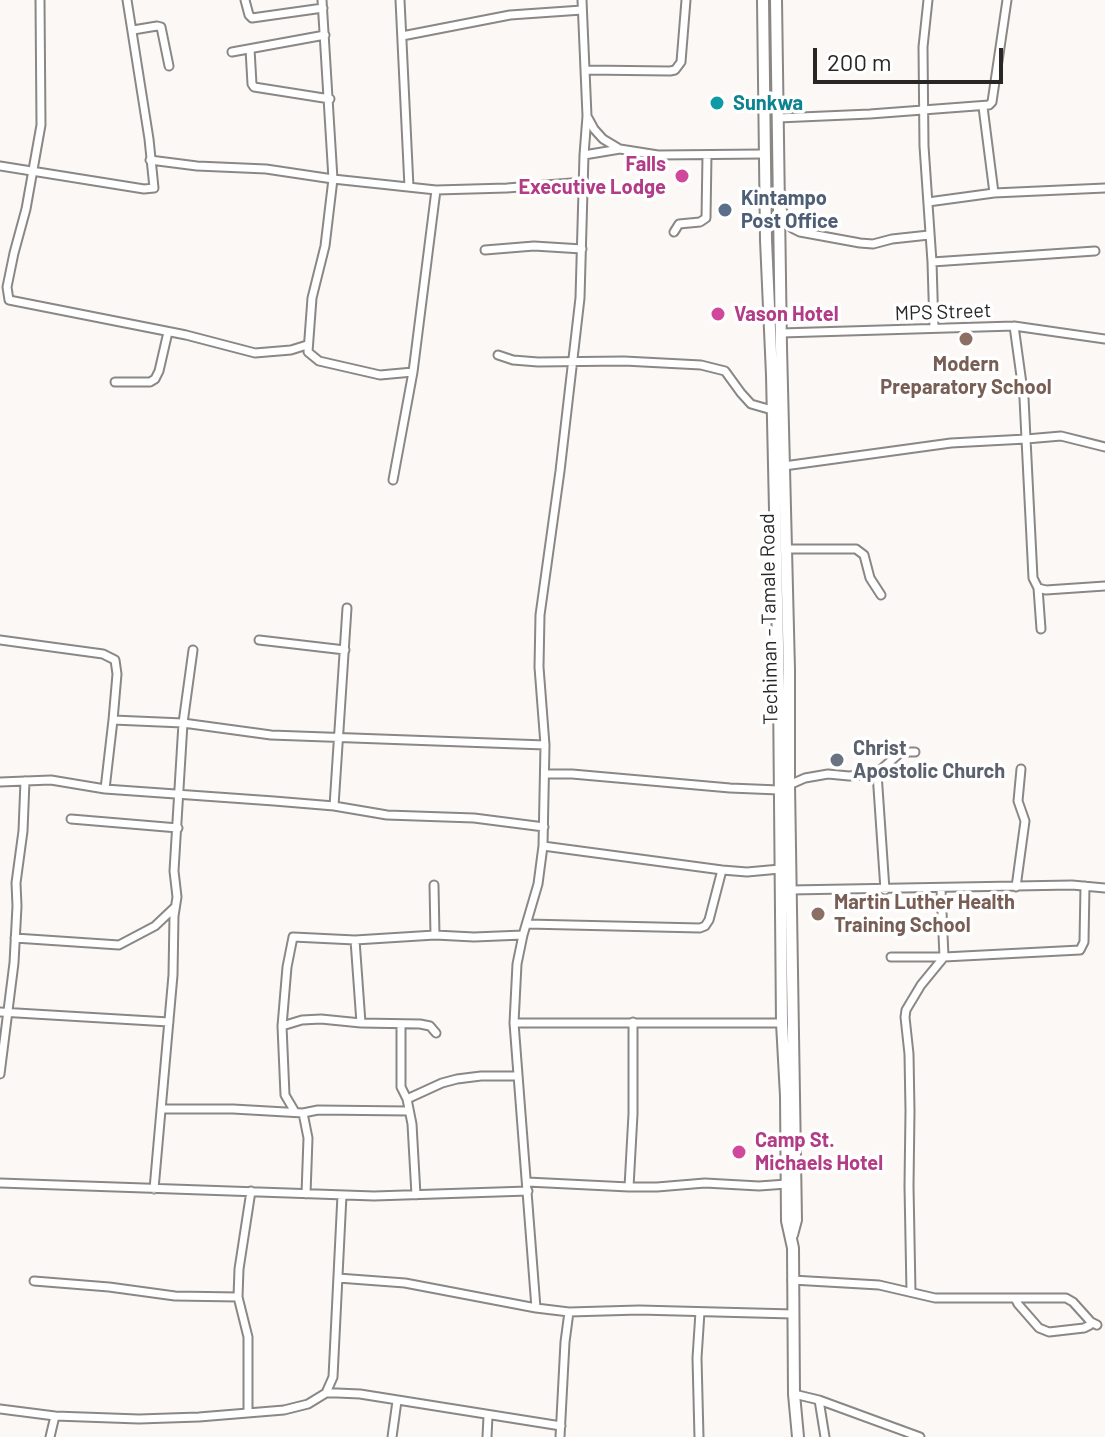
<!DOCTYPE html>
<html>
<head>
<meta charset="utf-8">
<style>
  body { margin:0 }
  #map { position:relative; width:1105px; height:1437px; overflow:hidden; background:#fbf8f6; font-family:Barlow,sans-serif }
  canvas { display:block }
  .scale { position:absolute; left:813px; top:48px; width:190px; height:36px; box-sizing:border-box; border:4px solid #282726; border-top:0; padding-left:10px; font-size:24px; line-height:28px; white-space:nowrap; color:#282726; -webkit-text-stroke:6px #fff; paint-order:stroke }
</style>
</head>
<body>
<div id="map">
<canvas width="1105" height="1437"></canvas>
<div class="scale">200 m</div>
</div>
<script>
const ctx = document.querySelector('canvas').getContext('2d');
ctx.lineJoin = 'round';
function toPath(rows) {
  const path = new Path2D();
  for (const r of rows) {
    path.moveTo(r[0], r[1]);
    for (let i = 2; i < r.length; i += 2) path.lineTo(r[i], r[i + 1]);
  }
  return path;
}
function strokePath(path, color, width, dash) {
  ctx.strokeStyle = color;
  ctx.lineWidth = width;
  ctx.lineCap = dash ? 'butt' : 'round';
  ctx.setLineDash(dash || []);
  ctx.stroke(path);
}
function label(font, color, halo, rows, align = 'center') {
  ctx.font = font + ' Barlow,sans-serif';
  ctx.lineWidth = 7;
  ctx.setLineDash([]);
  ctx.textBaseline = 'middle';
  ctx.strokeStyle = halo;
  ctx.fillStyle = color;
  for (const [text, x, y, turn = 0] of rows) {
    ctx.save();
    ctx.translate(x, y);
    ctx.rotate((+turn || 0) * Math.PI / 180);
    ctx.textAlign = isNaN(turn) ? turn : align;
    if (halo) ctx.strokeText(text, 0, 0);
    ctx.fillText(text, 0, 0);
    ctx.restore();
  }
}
const minor = toPath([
  [40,0,41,125,26,209,14,253,7,287,9,300,186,335,255,353,291,350,307,345],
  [245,0,249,15,252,18,323,8],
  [322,0,333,179,325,246,312,298,308,352,319,361,380,375,413,372],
  [400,0,409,187],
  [928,0,923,47,924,146,932,262,934,328],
  [133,30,157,26,161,27,169,66],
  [402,36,510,15,582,10],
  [250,49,252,84,254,87,330,99],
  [232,52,325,35],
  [586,70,670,71,675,70,681,62,686,0],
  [983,107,994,193],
  [588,118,594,129,603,139,618,148],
  [778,118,870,114,989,105,992,102,1007,0],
  [584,155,620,149,658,155,764,154],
  [150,160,197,166,266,169,333,179,436,190,507,188,584,182],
  [0,166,144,189,154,188,149,139,127,0],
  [928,202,994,193,1105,188],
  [782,209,786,221,792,228,800,232,860,243,873,244,892,239,929,235],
  [674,232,679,224,700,222,706,218,707,155],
  [485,250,534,246,582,249],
  [932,262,1095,251],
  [781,333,1014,326,1105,339],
  [498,355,513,360,538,362,624,361,701,365,725,371,741,393,751,404,772,410],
  [115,382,150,382,155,379,159,371,168,332],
  [1105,447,1061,436,1026,439,1033,578,1038,588,1046,590,1105,586],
  [784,466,951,443,1026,439,1024,398,1014,326],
  [393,480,413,372,436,190],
  [787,549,856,549,864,555,870,578,881,595],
  [1038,588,1041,629],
  [0,640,103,654,115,660,117,674,113,720],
  [259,640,345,650],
  [877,773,885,890],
  [545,774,572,774,730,788,779,790],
  [0,782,51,780,105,789,274,801,334,806,387,815,474,818,544,827],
  [789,785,805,778,828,774,849,776,877,773,901,752,915,752],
  [105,789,113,720,183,723,271,735,545,745],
  [334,806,347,608],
  [71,819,178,828],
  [543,846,722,870,747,872,780,869],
  [434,885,435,935],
  [1016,887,1025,821,1018,801,1021,769],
  [790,890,1072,885,1105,888],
  [527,924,700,928,705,926,709,920,722,870],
  [15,938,119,945,155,926,174,908],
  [355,940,361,1023],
  [891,957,944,957,1080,950,1084,942,1085,886],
  [0,1012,169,1022],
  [514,1023,782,1023],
  [401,1025,401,1087,407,1099,412,1124,416,1195],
  [282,1026,302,1020,321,1019,361,1023,420,1024,430,1026,436,1033],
  [0,1074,14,963,17,906,16,883,23,831,25,781],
  [407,1099,442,1083,457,1079,481,1076,518,1076],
  [161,1109,233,1109,303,1113,318,1110,409,1111],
  [295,1112,285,1095,282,1026,287,967,293,937,355,940,435,935,474,937,523,935],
  [303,1113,308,1138,306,1194],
  [527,1182,629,1187,657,1187,705,1183,759,1186,787,1184],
  [0,1183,374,1196,528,1191],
  [629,1187,633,1114,633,1022],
  [154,1189,173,975,174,916,177,897,174,871,183,723,193,650],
  [338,1278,405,1283,536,1308,569,1312,639,1310,793,1314],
  [792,1280,879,1285,935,1298,1066,1298,1073,1302,1091,1322,1097,1325],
  [34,1281,109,1287,175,1296,238,1297],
  [911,1292,909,1186,910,1111,909,1054,905,1017,906,1010,921,985,944,957,941,889],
  [1016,1300,1018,1304,1039,1328,1049,1332,1084,1328,1090,1325,1091,1322],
  [536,1308,514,1023,517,964,523,935,538,884,543,846,545,745,539,667,540,615,560,471,580,298,584,155,587,116,582,0],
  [326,1393,333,1377,342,1195],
  [794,1394,819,1400,920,1437],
  [819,1400,825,1437],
  [0,1409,55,1416,139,1419,199,1417,284,1410,308,1404,326,1393,337,1393,360,1394,561,1426],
  [248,1412,248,1337,238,1297,239,1269,251,1191],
  [50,1437,55,1416],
  [392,1437,397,1401],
  [487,1437,488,1416],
  [560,1437,565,1342,569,1312],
  [699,1437,697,1358,700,1312]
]);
const highway = toPath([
  [763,0,766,240,772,375,779,690,782,1023,786,1096,787,1221,793,1248,794,1394,798,1437],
  [776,0,781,347,789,670,789,785,796,1220,792,1235]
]);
strokePath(minor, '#8a8785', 11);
strokePath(highway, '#8a8785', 14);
strokePath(minor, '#fff', 7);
strokePath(highway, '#fff', 10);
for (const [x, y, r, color] of [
  [717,103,8,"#0f9aa8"],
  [682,176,8,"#d1479c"],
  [725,210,8,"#5c6f8a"],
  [718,314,8,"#d1479c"],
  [966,339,8,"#8d6e63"],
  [837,760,8,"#6b7280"],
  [818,914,8,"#8d6e63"],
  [739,1152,8,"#d1479c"]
]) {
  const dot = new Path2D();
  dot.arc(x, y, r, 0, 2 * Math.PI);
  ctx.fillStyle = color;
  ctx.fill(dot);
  strokePath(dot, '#fff', 3);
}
label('bold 20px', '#0d838f', '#fff', [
  ["Sunkwa",733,103]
], 'left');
label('bold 20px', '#b23c85', '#fff', [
  ["Falls",666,164,"right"],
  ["Executive Lodge",666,187,"right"],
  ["Vason Hotel",734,314],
  ["Camp St.",755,1140],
  ["Michaels Hotel",755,1163]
], 'left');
label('bold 20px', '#4e5e75', '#fff', [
  ["Kintampo",741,198],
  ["Post Office",741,221]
], 'left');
label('20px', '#282726', '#fff', [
  ["MPS Street",943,312,-2],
  ["Techiman - Tamale Road",769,619,-91]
]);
label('bold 20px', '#785e54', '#fff', [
  ["Modern",966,364],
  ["Preparatory School",966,387],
  ["Martin Luther Health",834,902,"left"],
  ["Training School",834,925,"left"]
]);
label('bold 20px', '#5b616d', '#fff', [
  ["Christ",853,748],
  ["Apostolic Church",853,771]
], 'left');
</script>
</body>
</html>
